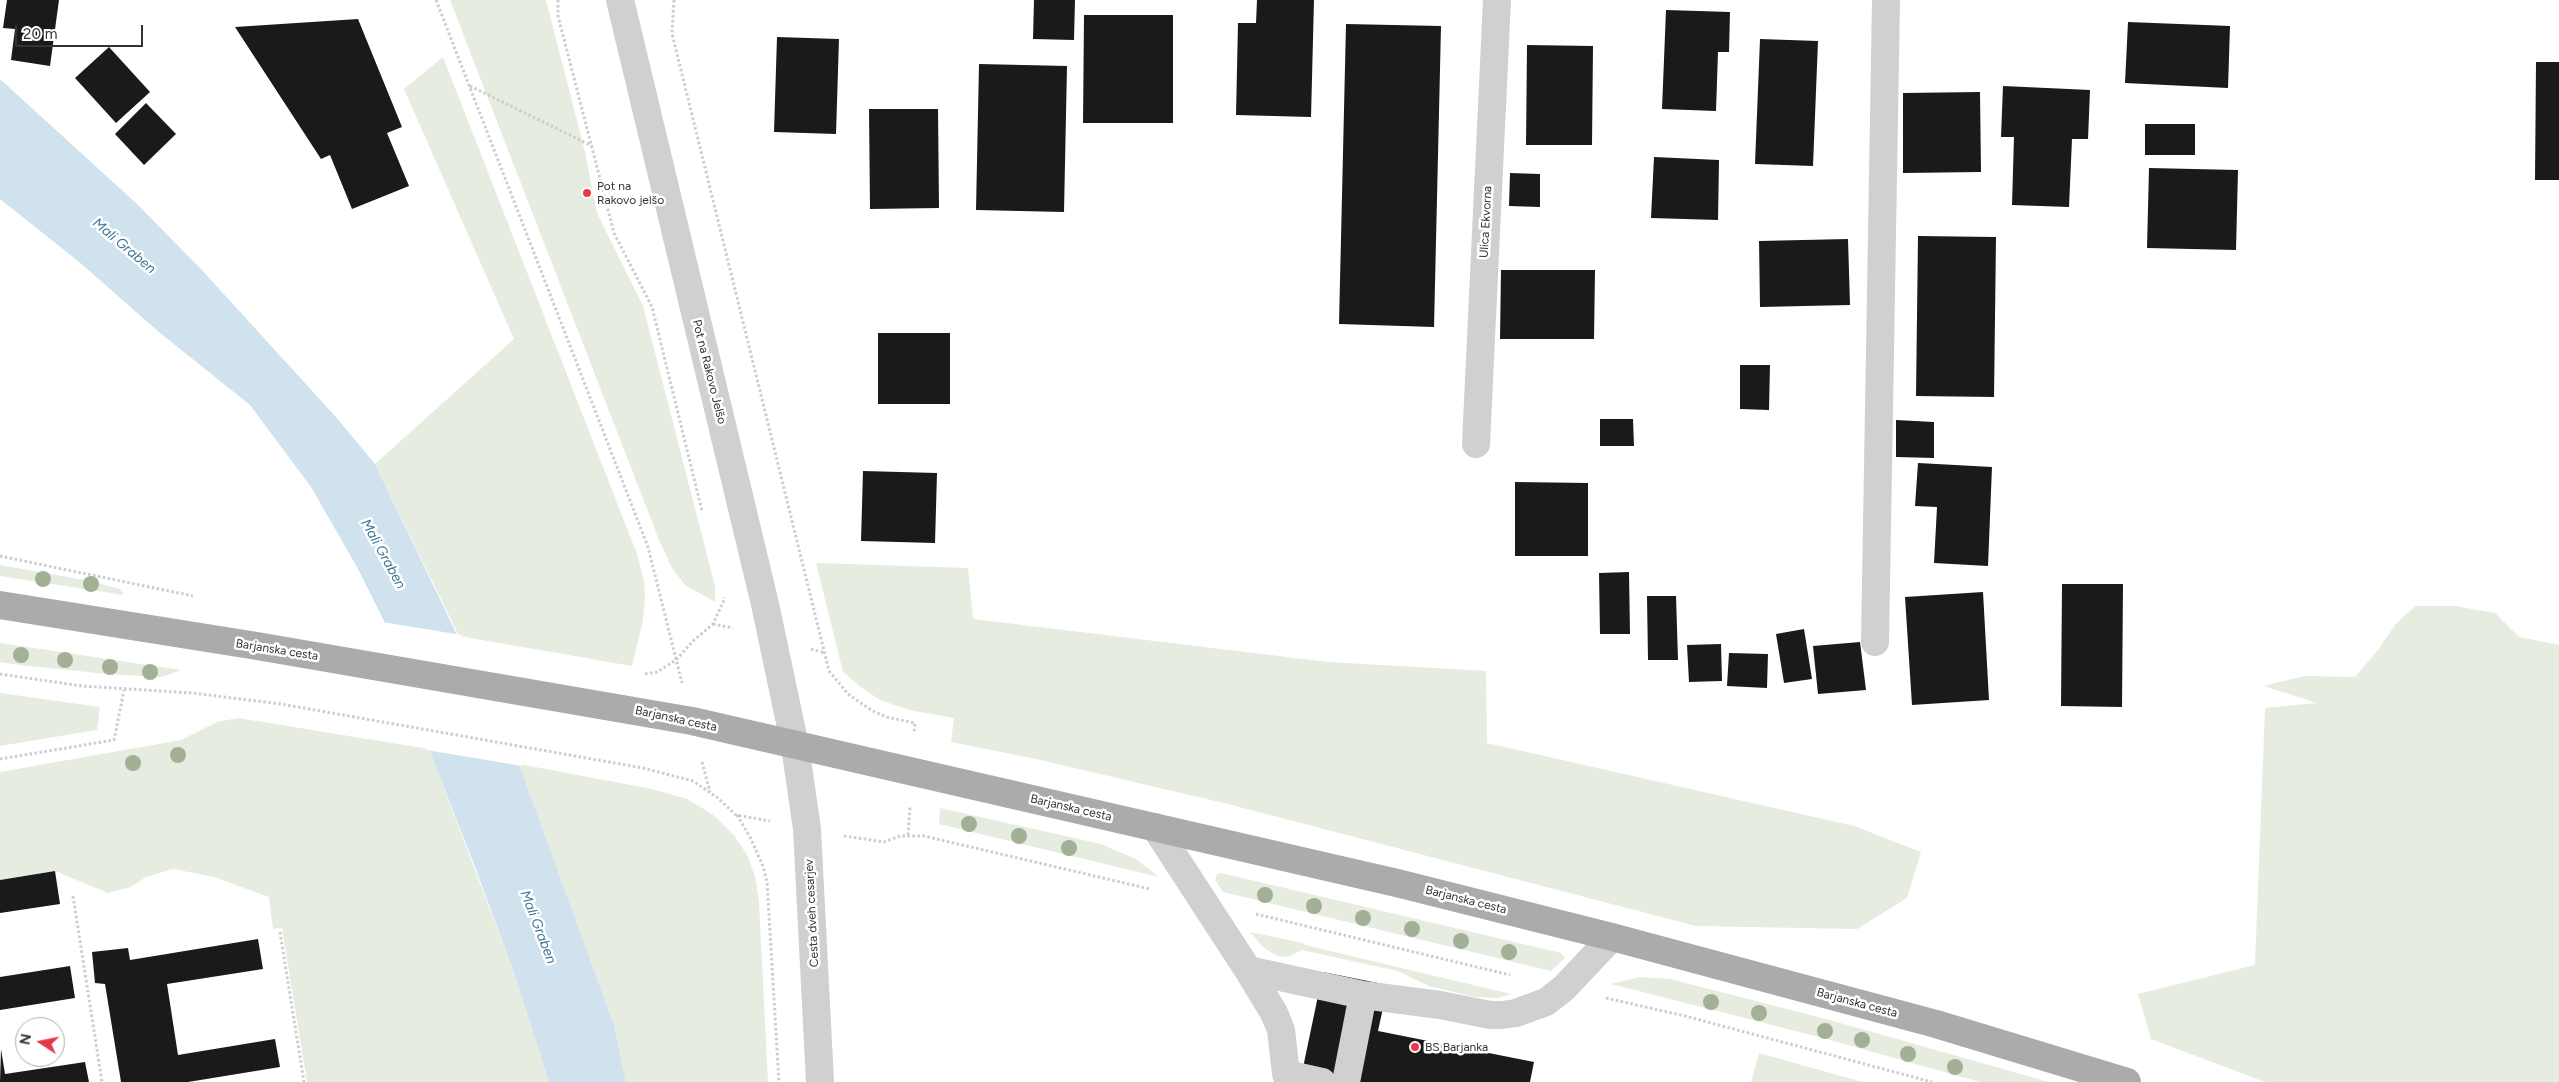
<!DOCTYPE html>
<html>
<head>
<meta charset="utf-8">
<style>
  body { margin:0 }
  #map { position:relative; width:2559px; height:1082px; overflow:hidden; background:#fff; font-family:Figtree,sans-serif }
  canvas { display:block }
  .north { position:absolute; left:15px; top:1017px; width:50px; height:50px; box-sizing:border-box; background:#fff; border:1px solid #adadad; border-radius:50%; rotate:281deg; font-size:14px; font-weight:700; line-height:20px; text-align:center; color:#333 }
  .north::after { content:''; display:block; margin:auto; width:18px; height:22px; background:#e63946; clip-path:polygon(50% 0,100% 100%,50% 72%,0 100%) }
  .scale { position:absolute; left:15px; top:25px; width:128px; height:22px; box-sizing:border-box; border:2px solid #333; border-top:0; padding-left:6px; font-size:15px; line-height:18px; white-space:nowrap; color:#333; -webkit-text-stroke:4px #fff; paint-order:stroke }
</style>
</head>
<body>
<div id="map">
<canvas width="2559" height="1082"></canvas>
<div class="north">N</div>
<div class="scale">20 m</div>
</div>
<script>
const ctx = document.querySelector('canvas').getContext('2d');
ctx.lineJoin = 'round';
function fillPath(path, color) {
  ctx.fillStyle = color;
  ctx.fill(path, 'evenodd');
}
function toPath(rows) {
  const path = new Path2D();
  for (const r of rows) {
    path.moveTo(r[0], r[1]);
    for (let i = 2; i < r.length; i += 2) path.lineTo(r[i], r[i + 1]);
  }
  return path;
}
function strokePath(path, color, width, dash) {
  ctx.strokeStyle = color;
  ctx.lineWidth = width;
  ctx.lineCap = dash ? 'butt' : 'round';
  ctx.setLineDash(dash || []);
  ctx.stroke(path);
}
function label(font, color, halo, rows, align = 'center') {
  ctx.font = font + ' Figtree,sans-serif';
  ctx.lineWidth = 5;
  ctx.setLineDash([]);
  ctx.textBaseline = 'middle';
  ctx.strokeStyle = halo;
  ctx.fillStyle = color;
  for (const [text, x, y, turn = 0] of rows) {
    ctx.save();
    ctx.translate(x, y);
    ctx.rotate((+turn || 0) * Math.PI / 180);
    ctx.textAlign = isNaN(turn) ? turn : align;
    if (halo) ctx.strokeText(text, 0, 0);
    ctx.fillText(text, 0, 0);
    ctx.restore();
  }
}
fillPath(toPath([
  [450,0,546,0,585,152,597,213,643,306,715,586,715,602,685,585,672,568,659,540],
  [443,57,637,554,644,581,645,597,643,620,632,666,459,636,375,464,514,339,404,89],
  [816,563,968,568,973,619,1328,662,1486,671,1487,743,1854,826,1921,852,1907,898,1857,929,1696,926,1228,804,1036,759,951,742,954,718,909,710,880,700,862,688,843,672],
  [0,565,90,581,120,589,124,595,0,576],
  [2415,606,2455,606,2495,613,2519,637,2559,645,2559,1082,2265,1082,2151,1039,2138,994,2255,965,2265,708,2317,703,2264,686,2304,676,2355,677,2378,650,2395,625],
  [0,643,181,670,162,677,107,674,20,665,0,662],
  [0,693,100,707,97,730,0,746],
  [238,718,429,749,513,970,549,1082,307,1082,282,928,273,929,269,897,214,877,173,869,146,877,131,887,108,893,55,871,0,880,0,772,181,740,217,722],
  [519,764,652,789,687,799,712,814,734,835,747,855,755,876,759,901,768,1082,626,1082,614,1025],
  [940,808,1101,844,1136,859,1159,877,939,824],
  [1221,873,1561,953,1565,958,1551,971,1223,892,1215,880,1217,874],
  [1250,932,1303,943,1305,945,1511,994,1498,998,1475,997,1429,986,1398,971,1302,950,1288,957,1278,956,1264,948],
  [1639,977,1670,979,1826,1019,2049,1082,1980,1082,1823,1038,1611,984],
  [1759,1053,1823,1071,1863,1082,1751,1082]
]), '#e6ecdf');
fillPath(toPath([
  [0,79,137,204,201,269,335,416,375,464,519,764,614,1025,626,1082,549,1082,513,970,475,867,429,749,384,621,357,567,311,487,250,405,159,332,78,261,0,199]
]), '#cfe2ee');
fillPath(toPath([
  [382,622,462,635,522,766,427,750]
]), '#fff');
fillPath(toPath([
  [7,0,59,0,50,66,11,60,15,29,3,28],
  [1034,0,1075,0,1074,40,1033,39],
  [1257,0,1314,0,1311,117,1236,115,1238,23,1256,23],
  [1666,10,1730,12,1729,52,1718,52,1716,111,1662,109],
  [1084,15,1173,15,1173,123,1083,123],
  [358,19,402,127,387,133,409,186,352,209,330,155,321,159,235,27],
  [2128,22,2230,26,2228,88,2125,83],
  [1346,24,1441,26,1434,327,1339,324],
  [777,37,839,39,836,134,774,132],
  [1760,39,1818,41,1813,166,1755,164],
  [1527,45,1593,46,1592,145,1526,145],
  [109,47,150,92,116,123,75,78],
  [2536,62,2559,62,2559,180,2535,180],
  [979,64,1067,66,1064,212,976,210],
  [2003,86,2090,90,2088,139,2072,139,2069,207,2012,205,2014,137,2001,137],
  [1980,92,1981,172,1903,173,1903,93],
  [146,103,176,134,144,165,115,134],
  [869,109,938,109,939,208,870,209],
  [2145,124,2195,124,2195,155,2145,155],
  [1654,157,1719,160,1718,220,1651,218],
  [2149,168,2238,170,2236,250,2147,248],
  [1510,173,1540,174,1540,207,1509,206],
  [1918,236,1996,237,1994,397,1916,396],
  [1848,239,1850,305,1760,307,1759,241],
  [1501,270,1595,270,1594,339,1500,339],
  [878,333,950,333,950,404,878,404],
  [1740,365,1770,365,1769,410,1740,409],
  [1600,419,1633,419,1634,446,1600,446],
  [1896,420,1934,422,1934,458,1896,457],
  [1918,463,1992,467,1988,566,1934,563,1937,507,1915,506],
  [863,471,937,473,935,543,861,541],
  [1515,482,1588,483,1588,556,1515,556],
  [1629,572,1630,634,1600,634,1599,573],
  [2062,584,2123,584,2122,707,2061,706],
  [1983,592,1989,700,1912,705,1905,597],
  [1647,596,1676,596,1678,660,1648,660],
  [1804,629,1812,679,1784,683,1776,634],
  [1860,642,1866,690,1818,694,1813,646],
  [1721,644,1722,681,1689,682,1687,645],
  [1729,653,1768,654,1767,688,1727,686],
  [55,871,60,904,0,913,0,880],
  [258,939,263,969,167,984,178,1055,275,1039,280,1067,188,1082,121,1082,105,984,95,983,92,952,128,948,130,960],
  [70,966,75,998,0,1010,0,977],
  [1323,972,1388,985,1378,1031,1534,1062,1530,1082,1300,1082],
  [1,1049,5,1074,85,1062,89,1082,0,1082]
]), '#1a1a1a');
strokePath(toPath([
  [436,0,648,547,682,683],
  [558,0,558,16,614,233,652,307,702,511],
  [674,0,672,33,676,50,829,671,848,694,871,710,886,717,915,723,914,734],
  [470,86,592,146],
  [0,556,193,596],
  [713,624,733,628],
  [811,649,825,653],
  [0,674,82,686,192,693,281,704,643,768,693,781,718,798,736,815,770,821],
  [645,674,657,672,676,660,694,640,713,624,724,600,724,597],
  [0,759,114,740,124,690],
  [702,762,710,792],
  [737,815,750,837,763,866,767,882,779,1082],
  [908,835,910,807],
  [844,836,884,842,900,836,924,836,1150,889],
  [73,896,102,1082],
  [1256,914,1510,975],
  [280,932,304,1082],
  [1606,998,1685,1016,1932,1082]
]), '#cdcdcd', 3, [2.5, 2.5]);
strokePath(toPath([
  [620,0,765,604,795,746,807,829,820,1082],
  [1476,444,1497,0],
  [1875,642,1886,0],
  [1155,827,1248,970,1363,995,1440,1005,1490,1015,1502,1015,1516,1013,1546,1002,1564,988,1612,937],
  [1248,970,1274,1013,1281,1030,1286,1074,1322,1082],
  [1346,1082,1363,995]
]), '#d0d0d0', 28);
strokePath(toPath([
  [0,605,257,646,692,721,1397,883,1612,937,1936,1024,2127,1082]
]), '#ababab', 28);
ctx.fillStyle = '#a2b095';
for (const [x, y] of [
  [43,579],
  [91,584],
  [21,655],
  [65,660],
  [110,667],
  [150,672],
  [178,755],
  [133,763],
  [969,824],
  [1019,836],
  [1069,848],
  [1265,895],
  [1314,906],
  [1363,918],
  [1412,929],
  [1461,941],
  [1509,952],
  [1711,1002],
  [1759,1013],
  [1825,1031],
  [1862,1040],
  [1908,1054],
  [1955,1067]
]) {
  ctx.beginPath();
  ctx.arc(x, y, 8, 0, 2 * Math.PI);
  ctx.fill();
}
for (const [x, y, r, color] of [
  [587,193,5,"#e63946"],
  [1415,1047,5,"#e63946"]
]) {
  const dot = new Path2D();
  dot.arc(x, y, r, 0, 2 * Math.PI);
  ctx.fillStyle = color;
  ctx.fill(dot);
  strokePath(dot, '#fff', 2);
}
label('12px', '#333', '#fff', [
  ["Pot na",597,186],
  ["Rakovo jelšo",597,200],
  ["BS Barjanka",1425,1047]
], 'left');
label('12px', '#333', '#fff', [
  ["Ulica Ekvorna",1486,222,-87],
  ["Pot na Rakovo Jelšo",709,372,76],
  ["Barjanska cesta",277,650,9],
  ["Barjanska cesta",676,719,12],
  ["Barjanska cesta",1071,808,13],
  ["Barjanska cesta",1466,900,14],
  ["Cesta dveh cesarjev",812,913,-93],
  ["Barjanska cesta",1857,1003,15]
]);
label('italic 14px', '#3f7597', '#fff', [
  ["Mali Graben",124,246,40],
  ["Mali Graben",383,554,61],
  ["Mali Graben",538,927,69]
]);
</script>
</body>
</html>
